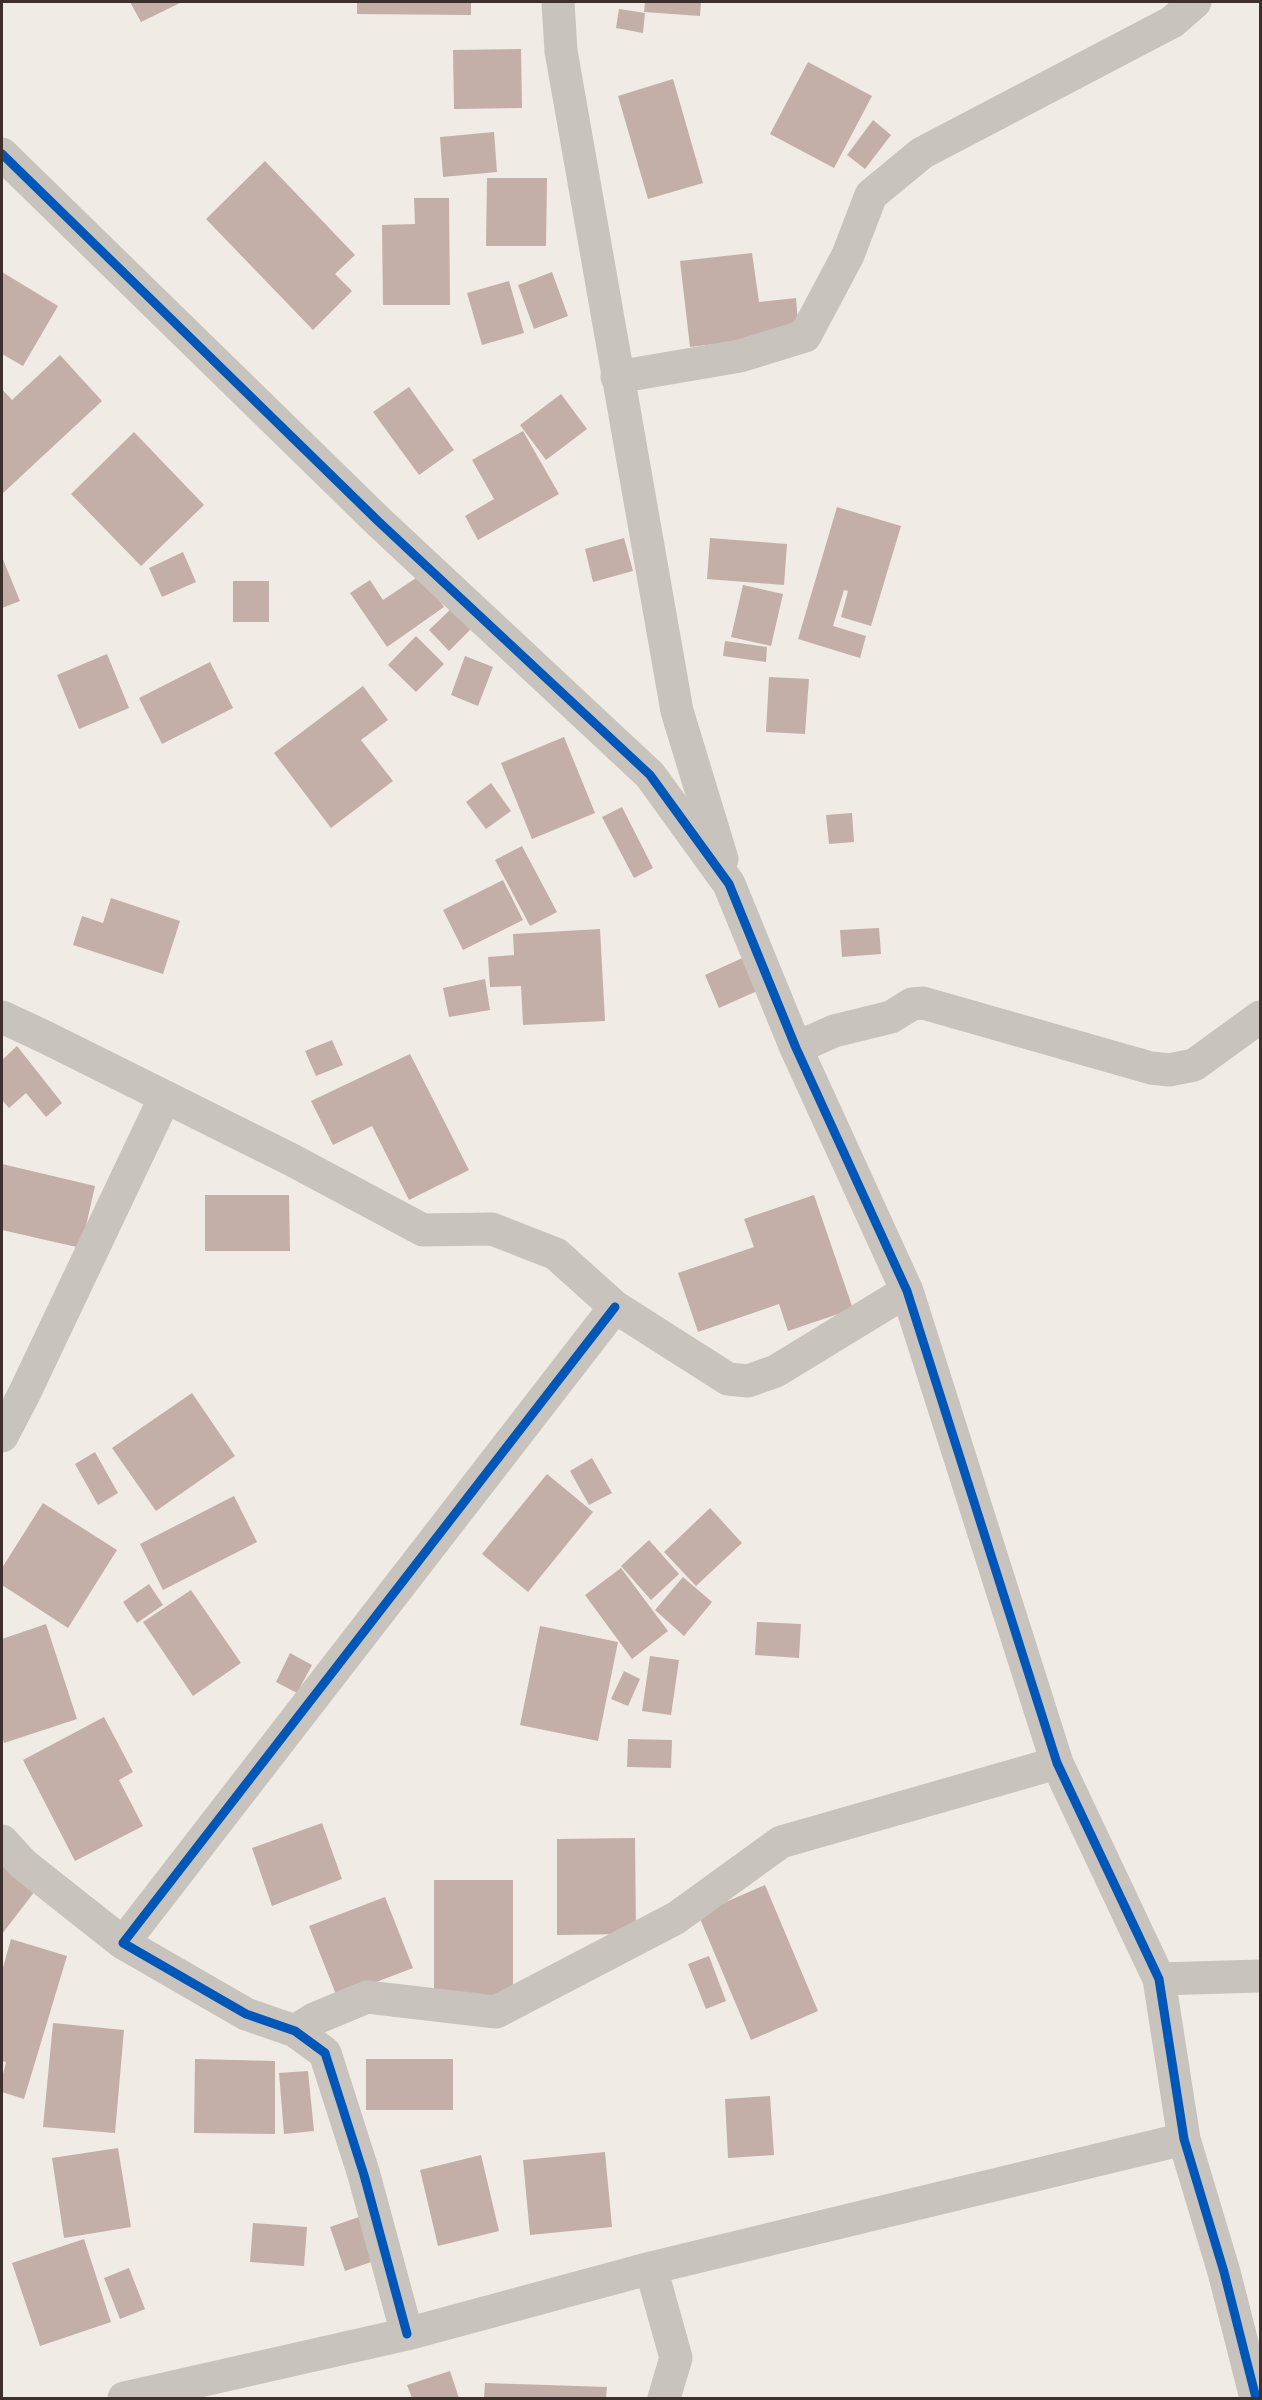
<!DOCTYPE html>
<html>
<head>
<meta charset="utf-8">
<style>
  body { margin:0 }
  #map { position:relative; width:1262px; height:2400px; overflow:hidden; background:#f0ebe5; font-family:Jost,sans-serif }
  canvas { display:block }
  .frame { position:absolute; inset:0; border:3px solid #3b302b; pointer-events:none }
</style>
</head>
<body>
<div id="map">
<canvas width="1262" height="2400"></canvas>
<div class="frame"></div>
</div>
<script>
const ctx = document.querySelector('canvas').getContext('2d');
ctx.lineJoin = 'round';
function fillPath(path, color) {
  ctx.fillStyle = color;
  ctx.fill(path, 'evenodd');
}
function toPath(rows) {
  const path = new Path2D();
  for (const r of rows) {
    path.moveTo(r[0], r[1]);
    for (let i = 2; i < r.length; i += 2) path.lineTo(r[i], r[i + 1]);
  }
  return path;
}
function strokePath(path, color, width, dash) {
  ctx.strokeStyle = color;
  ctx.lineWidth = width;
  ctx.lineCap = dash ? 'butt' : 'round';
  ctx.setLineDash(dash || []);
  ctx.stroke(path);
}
fillPath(toPath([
  [130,2,182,2,141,22],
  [357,2,471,2,471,15,357,14],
  [645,2,701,2,700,16,644,12],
  [619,9,645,13,643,33,616,28],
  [521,49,522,108,454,109,453,50],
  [808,62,872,96,834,168,770,134],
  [673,79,703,183,648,199,618,96],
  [873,120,891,135,865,169,847,155],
  [494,132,497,172,443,177,440,137],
  [265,161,355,255,335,274,352,291,313,330,206,219],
  [487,178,547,178,546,246,486,246],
  [414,198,449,198,450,305,383,305,382,225,415,224],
  [752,253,759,302,796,298,799,334,690,347,680,261],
  [2,272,58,306,23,366,2,354],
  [552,272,568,316,534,329,518,285],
  [509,281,524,333,482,345,467,293],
  [60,355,102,401,2,494,2,389,12,400],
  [409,387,454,450,419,475,373,412],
  [561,394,587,429,546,460,520,425],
  [523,431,559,494,478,540,465,516,494,499,472,460],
  [134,432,204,505,141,566,71,494],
  [837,507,901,526,871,626,841,617,848,591,844,590,833,626,866,636,860,658,798,639],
  [624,538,633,571,593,582,585,549],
  [710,538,787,544,784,585,707,579],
  [183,552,196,582,162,597,149,568],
  [2,557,20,601,2,608],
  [422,574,444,607,387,647,350,593,370,580,383,600],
  [233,581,269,581,269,622,233,622],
  [743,585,783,594,771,646,731,637],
  [454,606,474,626,449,651,429,630],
  [416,636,444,664,416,692,388,665],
  [725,641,767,647,766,662,723,656],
  [107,654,129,708,79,729,57,675],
  [465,656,493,667,478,706,451,695],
  [210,662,233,708,162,744,139,698],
  [769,677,809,679,805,734,766,732],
  [363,686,388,720,361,740,393,781,331,828,274,753],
  [564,737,595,813,532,839,501,763],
  [491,783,511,811,486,829,466,802],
  [622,807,653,868,634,878,602,817],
  [852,813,854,842,829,844,826,815],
  [522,846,557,912,530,926,495,860],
  [503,880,523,920,463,950,443,910],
  [111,898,180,921,163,974,73,945,82,916,103,923],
  [879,928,881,954,842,957,840,930],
  [600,929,605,1021,523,1025,521,986,490,987,488,957,514,955,513,934],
  [749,955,764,988,719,1008,705,975],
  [485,979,490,1010,449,1017,443,988],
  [332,1040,343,1065,316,1076,305,1051],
  [17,1046,62,1103,46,1117,26,1093,9,1108,2,1100,2,1060],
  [410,1054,469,1170,409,1200,372,1126,333,1145,311,1101],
  [2,1164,95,1186,81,1248,2,1230],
  [205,1195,289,1195,290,1251,205,1251],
  [814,1195,853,1309,788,1331,779,1304,698,1332,678,1273,754,1247,744,1219],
  [192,1393,235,1456,156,1511,112,1448],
  [95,1452,118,1493,98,1505,75,1464],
  [592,1458,612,1493,589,1505,570,1471],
  [547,1474,593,1512,528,1592,482,1554],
  [234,1496,257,1542,163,1590,140,1544],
  [43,1503,117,1550,68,1628,2,1585,2,1568],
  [710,1508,742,1543,696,1586,664,1552],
  [649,1540,679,1574,651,1600,621,1566],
  [621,1568,668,1631,632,1659,585,1595],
  [683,1577,712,1602,684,1636,655,1610],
  [149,1584,163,1605,137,1623,123,1602],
  [191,1590,241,1663,193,1696,143,1622],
  [757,1622,801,1624,799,1658,755,1655],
  [46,1624,77,1719,4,1743,2,1736,2,1639],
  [540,1626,618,1642,598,1741,520,1725],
  [290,1653,312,1665,297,1693,276,1682],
  [650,1656,679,1660,671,1715,642,1711],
  [624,1671,640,1679,628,1706,611,1699],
  [104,1717,133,1772,119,1780,143,1826,75,1861,23,1760],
  [628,1739,672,1740,671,1768,627,1767],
  [322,1823,342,1879,272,1906,252,1848],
  [635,1838,636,1934,557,1935,557,1839],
  [2,1864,35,1891,2,1934],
  [434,1880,513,1880,513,1996,434,1997],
  [765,1885,818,2011,751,2040,698,1914],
  [385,1897,413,1968,337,1997,309,1926],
  [11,1939,67,1956,24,2099,2,2092,2,2078,6,2062,2,2061,2,1971],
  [709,1956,726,2001,706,2009,688,1964],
  [53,2023,124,2030,115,2133,43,2127],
  [195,2059,275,2061,275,2134,194,2133],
  [366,2059,453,2059,453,2110,366,2110],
  [308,2071,314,2131,284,2134,279,2073],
  [770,2096,774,2155,728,2158,725,2099],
  [118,2148,131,2227,64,2238,52,2158],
  [605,2152,612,2227,530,2235,523,2160],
  [481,2155,499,2231,438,2246,420,2170],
  [362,2216,377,2260,345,2271,330,2227],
  [253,2223,307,2227,304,2266,250,2262],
  [84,2239,111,2322,40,2346,12,2263],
  [129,2268,145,2309,120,2319,104,2278],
  [450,2371,459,2398,412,2398,407,2385],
  [485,2383,607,2387,606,2398,484,2398]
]), '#c3afa7');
strokePath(toPath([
  [558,2,561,51,677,711,722,859],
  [2,154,379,522,650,775,729,884,796,1048,907,1291,1057,1763,1159,1979,1184,2139,1224,2272,1256,2398],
  [617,377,740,356,805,336,848,255,871,195,922,153,1172,22,1195,2],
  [2,1017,45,1037,292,1160,423,1230,492,1229,556,1254,615,1307,728,1379,748,1381,776,1371,907,1291],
  [796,1048,834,1031,891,1017,912,1004,923,1003,1151,1068,1169,1070,1194,1065,1260,1017],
  [2,1436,25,1392,165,1097],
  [2,1841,23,1864,123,1943],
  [1159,1979,1260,1976],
  [295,2031,314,2019,367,1997,496,2012,676,1918,781,1842,1057,1763],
  [651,2268,676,2358,664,2398],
  [407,2334,364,2175,325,2053,295,2031,246,2014,123,1943,615,1307],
  [124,2398,407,2334,651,2268,1184,2139]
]), '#c9c3be', 33);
strokePath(toPath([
  [2,154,379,522,650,775,729,884,796,1048,907,1291,1057,1763,1159,1979,1184,2139,1224,2272,1256,2398],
  [407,2334,364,2175,325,2053,295,2031,246,2014,123,1943,615,1307]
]), '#0057b8', 9);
</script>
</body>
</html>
